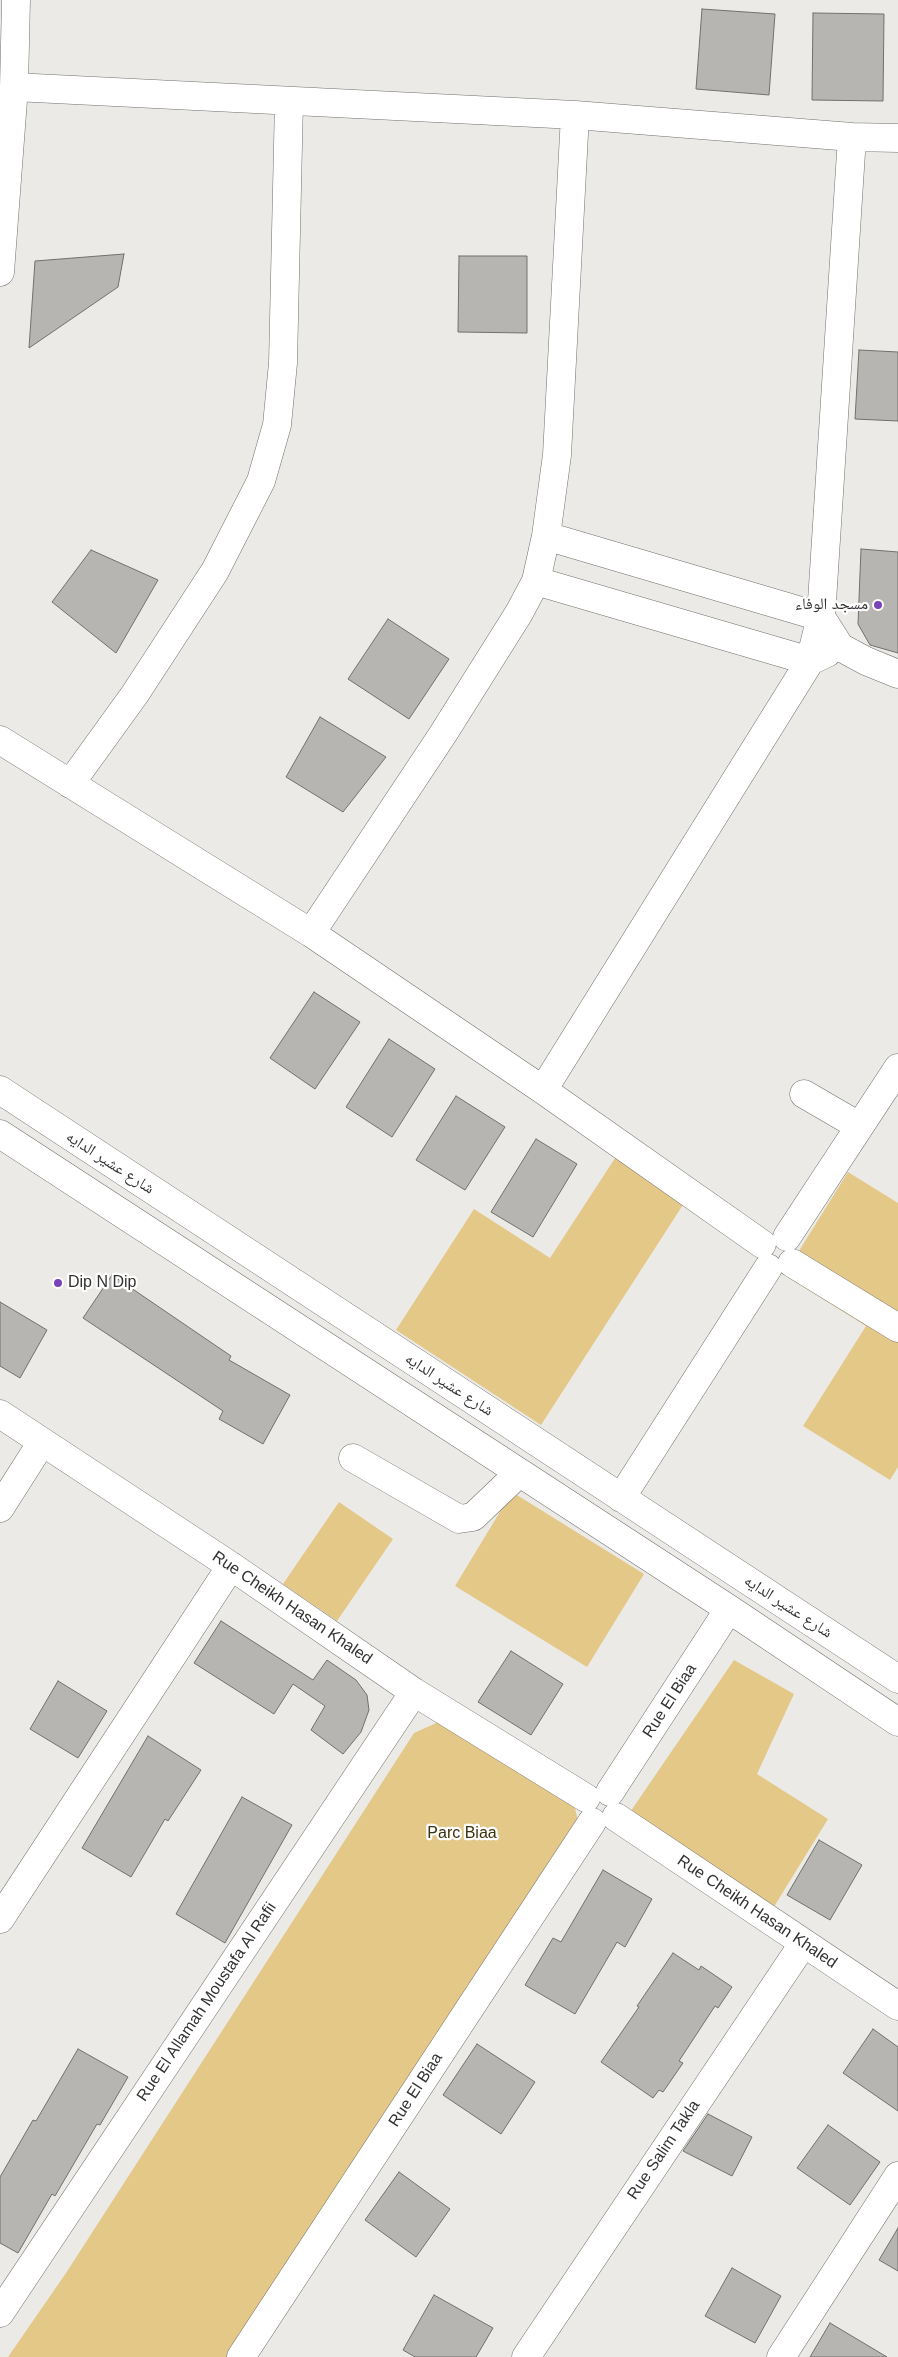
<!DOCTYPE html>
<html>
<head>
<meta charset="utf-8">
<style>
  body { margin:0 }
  canvas { display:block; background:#eceae7 }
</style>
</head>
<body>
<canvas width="898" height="2357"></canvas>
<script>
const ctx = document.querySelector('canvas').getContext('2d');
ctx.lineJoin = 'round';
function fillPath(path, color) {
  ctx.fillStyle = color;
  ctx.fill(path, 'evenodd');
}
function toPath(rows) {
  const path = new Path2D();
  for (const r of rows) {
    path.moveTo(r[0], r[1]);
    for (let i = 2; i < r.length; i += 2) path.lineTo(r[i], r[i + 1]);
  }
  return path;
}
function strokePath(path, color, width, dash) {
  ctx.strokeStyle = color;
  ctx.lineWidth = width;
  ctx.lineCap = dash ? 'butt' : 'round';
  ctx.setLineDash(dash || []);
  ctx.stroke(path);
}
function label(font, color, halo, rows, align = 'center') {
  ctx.font = font + ' Arial,"Noto Naskh Arabic",sans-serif';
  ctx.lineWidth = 4.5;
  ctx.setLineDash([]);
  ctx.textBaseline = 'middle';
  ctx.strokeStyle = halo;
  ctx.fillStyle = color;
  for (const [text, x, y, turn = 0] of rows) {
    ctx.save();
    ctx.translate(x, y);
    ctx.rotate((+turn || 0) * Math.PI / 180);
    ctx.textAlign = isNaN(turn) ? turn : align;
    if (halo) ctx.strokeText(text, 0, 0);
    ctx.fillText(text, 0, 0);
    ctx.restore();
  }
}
fillPath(toPath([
  [619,1152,688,1197,541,1425,396,1330,474,1209,550,1258],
  [848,1172,898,1203,898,1467,890,1480,803,1426,866,1326,784,1275],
  [512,1492,644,1574,587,1667,455,1586],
  [339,1502,393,1539,337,1621,283,1584],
  [734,1660,794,1694,757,1774,828,1819,772,1910,626,1818],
  [452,1716,570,1786,579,1826,230,2357,8,2357,66,2273,414,1733]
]), '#e3c888');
const building = toPath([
  [702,9,775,14,769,95,696,89,702,9],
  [813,13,884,14,883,101,812,100,813,13],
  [124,254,118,287,29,348,35,261,124,254],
  [459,256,527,256,527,333,458,332,459,256],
  [859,350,898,352,898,421,855,419,859,350],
  [861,549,898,552,898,653,870,645,858,624,861,549],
  [91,550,158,580,116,653,52,602,91,550],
  [388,619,449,659,409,719,348,679,388,619],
  [320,717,386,757,343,812,286,777,320,717],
  [314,992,360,1022,315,1089,270,1058,314,992],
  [389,1039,435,1069,392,1137,346,1107,389,1039],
  [456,1096,505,1127,465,1190,416,1160,456,1096],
  [536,1139,577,1164,533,1237,491,1212,536,1139],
  [112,1275,231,1356,229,1360,290,1395,263,1444,219,1419,223,1411,83,1318,112,1275],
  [0,1302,47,1330,20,1378,0,1366,0,1302],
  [221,1621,313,1680,327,1660,356,1680,367,1695,369,1710,361,1732,343,1754,311,1730,325,1706,293,1684,274,1714,194,1663,221,1621],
  [511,1651,563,1684,531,1735,478,1702,511,1651],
  [58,1681,107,1711,78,1758,30,1729,58,1681],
  [148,1736,201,1770,168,1821,165,1819,131,1877,82,1848,148,1736],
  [242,1797,292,1825,225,1943,176,1914,242,1797],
  [819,1840,862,1865,830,1920,787,1895,819,1840],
  [603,1870,652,1899,625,1947,617,1942,575,2014,525,1985,553,1938,561,1942,603,1870],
  [673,1953,699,1970,701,1966,732,1987,718,2008,715,2006,679,2061,683,2063,663,2092,659,2090,653,2098,601,2062,639,2007,637,2006,673,1953],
  [873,2029,898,2047,898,2111,843,2073,873,2029],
  [477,2044,535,2082,501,2134,443,2095,477,2044],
  [78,2049,128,2077,100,2125,97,2124,55,2196,52,2194,18,2253,0,2243,0,2177,33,2120,36,2121,78,2049],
  [708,2114,752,2137,732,2176,683,2151,708,2114],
  [828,2125,880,2162,850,2205,797,2168,828,2125],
  [399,2172,450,2209,416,2257,365,2220,399,2172],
  [898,2228,898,2271,879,2260,898,2228],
  [732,2268,781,2296,755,2343,705,2316,732,2268],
  [434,2295,493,2328,476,2357,415,2357,403,2350,434,2295],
  [830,2323,887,2357,810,2357,830,2323]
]);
fillPath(building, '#b7b5b2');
strokePath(building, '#71706d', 1);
const minor = toPath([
  [14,87,575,115,852,137,898,138],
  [0,272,14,87,16,0],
  [546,536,821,617,840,647,866,661,898,674],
  [536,581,810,661,827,653],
  [0,740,311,933,543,1090,762,1244],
  [70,784,135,694,215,571,261,481,277,425,283,363,289,101],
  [311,933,443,734,519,613,536,581,546,536,557,455,575,115],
  [0,1090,898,1679],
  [543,1090,810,661,821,617,852,137],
  [804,1094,859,1126],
  [0,1134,729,1609,898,1722],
  [787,1237,898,1068],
  [792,1263,898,1328],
  [0,1414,231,1566,414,1692,586,1798],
  [353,1458,459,1519,473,1517,519,1473],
  [621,1498,768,1268],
  [0,1508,42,1442],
  [610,1792,729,1609],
  [616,1817,898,2006],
  [0,1919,231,1566],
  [0,2313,414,1692],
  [241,2357,592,1822],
  [526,2357,803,1944],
  [781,2357,898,2176]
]);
strokePath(minor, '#72706d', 29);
strokePath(minor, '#fff', 28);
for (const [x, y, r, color] of [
  [878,605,5,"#7a42b9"],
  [58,1283,5,"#7a42b9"]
]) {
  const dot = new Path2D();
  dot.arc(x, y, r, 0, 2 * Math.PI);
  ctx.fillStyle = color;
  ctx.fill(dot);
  strokePath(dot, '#fff', 2);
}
label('16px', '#333231', '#fff', [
  ["مسجد الوفاء",868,605],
  ["Dip N Dip",68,1283,"left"]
], 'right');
label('16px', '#333231', '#fff', [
  ["شارع عشير الدايه",110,1163,33],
  ["شارع عشير الدايه",449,1385,33],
  ["شارع عشير الدايه",788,1607,33],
  ["Rue Cheikh Hasan Khaled",292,1608,34],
  ["Rue El Biaa",670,1701,-57],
  ["Rue Cheikh Hasan Khaled",757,1912,34],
  ["Rue El Allamah Moustafa Al Rafii",207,2002,-56],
  ["Rue El Biaa",416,2090,-57],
  ["Rue Salim Takla",664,2150,-56]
]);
label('16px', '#3d300d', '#fff', [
  ["Parc Biaa",462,1834]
]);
</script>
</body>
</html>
